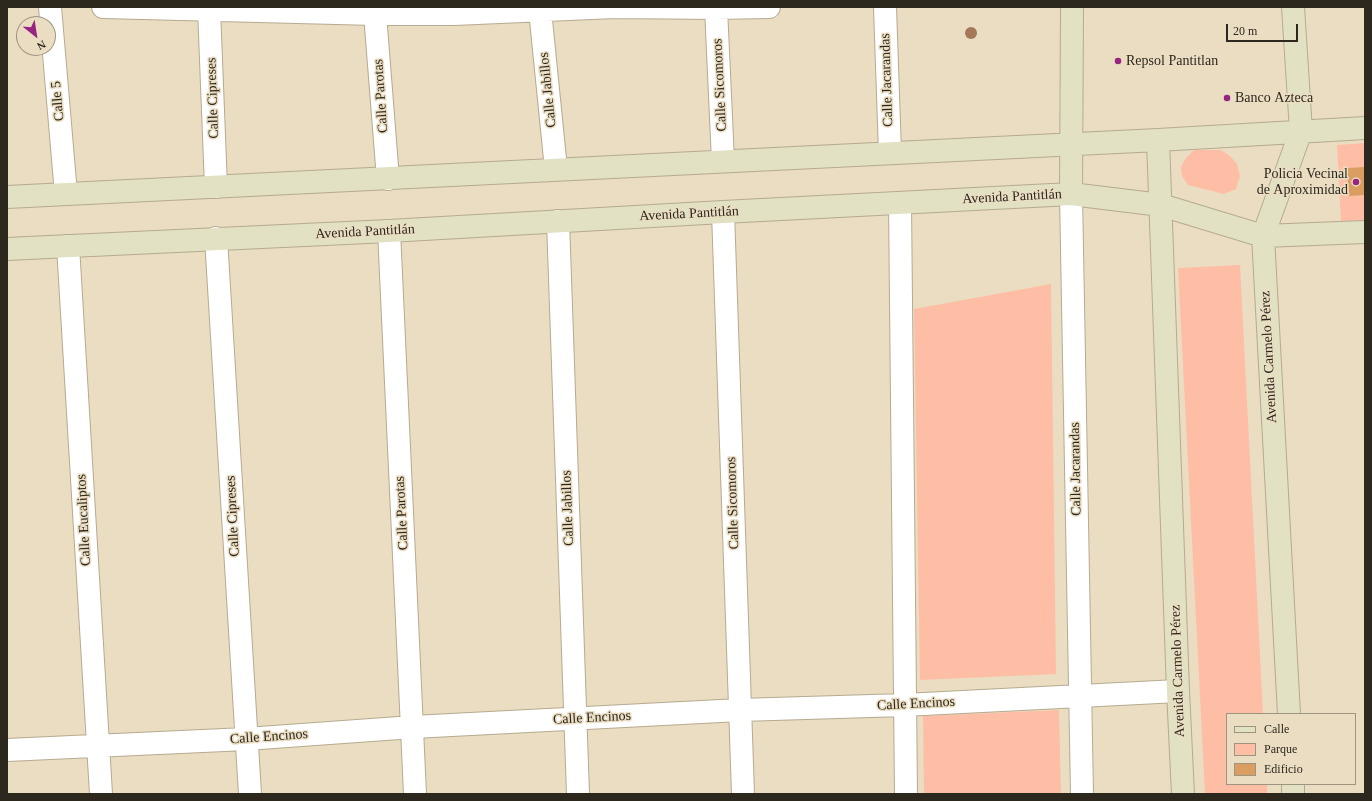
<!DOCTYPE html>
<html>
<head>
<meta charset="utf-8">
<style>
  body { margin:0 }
  #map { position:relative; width:1372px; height:801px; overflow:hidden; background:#eaddc2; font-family:Georgia,serif }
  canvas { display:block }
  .frame { position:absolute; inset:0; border:8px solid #2d281e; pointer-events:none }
  .legend { position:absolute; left:1226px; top:713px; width:130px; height:72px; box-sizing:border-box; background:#eaddc2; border:1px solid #9e9580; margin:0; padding:5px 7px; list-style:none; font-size:12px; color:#2d281e }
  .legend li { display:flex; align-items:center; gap:8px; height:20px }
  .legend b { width:20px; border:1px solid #9e9580 }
  .north { position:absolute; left:16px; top:16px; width:40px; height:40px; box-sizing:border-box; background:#eaddc2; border:1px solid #9e9580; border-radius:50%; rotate:150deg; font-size:11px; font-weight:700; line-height:16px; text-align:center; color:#2d281e }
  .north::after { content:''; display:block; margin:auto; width:14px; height:18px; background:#972481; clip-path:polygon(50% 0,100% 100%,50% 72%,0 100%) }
  .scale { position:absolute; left:1226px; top:24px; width:72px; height:18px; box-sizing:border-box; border:2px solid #2d281e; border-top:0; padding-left:5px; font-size:12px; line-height:14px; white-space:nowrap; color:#2d281e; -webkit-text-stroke:3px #eaddc2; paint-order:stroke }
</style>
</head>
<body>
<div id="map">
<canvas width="1372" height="801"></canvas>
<div class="frame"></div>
<ul class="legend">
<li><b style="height:5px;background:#e2e1c3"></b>Calle</li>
<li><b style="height:11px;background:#febea5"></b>Parque</li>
<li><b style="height:11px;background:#db9e62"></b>Edificio</li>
</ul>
<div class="north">N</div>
<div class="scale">20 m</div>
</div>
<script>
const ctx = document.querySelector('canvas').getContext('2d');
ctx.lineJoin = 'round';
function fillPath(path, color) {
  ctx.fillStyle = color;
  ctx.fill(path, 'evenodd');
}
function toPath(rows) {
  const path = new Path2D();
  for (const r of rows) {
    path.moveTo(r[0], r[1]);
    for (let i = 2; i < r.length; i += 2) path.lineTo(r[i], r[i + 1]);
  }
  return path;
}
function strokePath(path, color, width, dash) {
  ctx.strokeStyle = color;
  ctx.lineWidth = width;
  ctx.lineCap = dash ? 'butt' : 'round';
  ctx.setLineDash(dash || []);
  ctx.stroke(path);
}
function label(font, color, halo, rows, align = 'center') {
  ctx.font = font + ' Georgia,serif';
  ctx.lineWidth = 3;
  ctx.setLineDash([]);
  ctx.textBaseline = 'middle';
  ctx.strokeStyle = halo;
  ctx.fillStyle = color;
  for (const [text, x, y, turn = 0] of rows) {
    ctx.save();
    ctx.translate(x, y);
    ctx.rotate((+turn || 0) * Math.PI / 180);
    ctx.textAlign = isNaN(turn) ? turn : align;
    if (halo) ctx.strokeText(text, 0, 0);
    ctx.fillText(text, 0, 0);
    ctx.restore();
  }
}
fillPath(toPath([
  [1365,143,1365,220,1341,221,1337,145],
  [1194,150,1221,150,1230,156,1237,164,1240,176,1236,189,1224,194,1188,185,1182,176,1181,167,1186,158],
  [1240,265,1263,714,1227,714,1227,784,1267,784,1267,794,1205,794,1178,268],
  [1051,284,1056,674,920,680,914,309],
  [1059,710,1061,794,924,794,923,716]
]), '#febea5');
fillPath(toPath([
  [1365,167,1365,195,1349,196,1347,168]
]), '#db9e62');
const minor = toPath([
  [50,7,66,194],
  [103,7,375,14,454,14,615,7,716,8,769,7],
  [885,7,890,153],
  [716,8,723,161],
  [209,9,216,187],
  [540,10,556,169],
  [375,14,388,179],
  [1071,194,1082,794],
  [900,203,906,794],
  [723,212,743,794],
  [558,221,578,794],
  [389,231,415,794],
  [216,238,250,794],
  [68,246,101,794],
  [7,750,246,739,413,727,740,710,904,705,1178,691]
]);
const secondary = toPath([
  [1158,140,1178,691,1183,794],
  [1071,194,1072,7],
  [7,197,1158,140,1365,128],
  [7,249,389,231,723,212,1071,194,1161,205,1263,236,1365,232],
  [1289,714,1263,236,1301,131,1293,7],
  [1293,784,1293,794]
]);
strokePath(minor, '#b6aa90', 24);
strokePath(secondary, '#b6aa90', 24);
strokePath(minor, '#fff', 22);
strokePath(secondary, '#e2e1c3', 22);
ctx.fillStyle = '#a47858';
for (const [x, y] of [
  [971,33]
]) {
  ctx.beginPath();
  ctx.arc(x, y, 6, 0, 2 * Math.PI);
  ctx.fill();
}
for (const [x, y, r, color] of [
  [1118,61,4,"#972481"],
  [1227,98,4,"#972481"],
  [1356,182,4,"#972481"]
]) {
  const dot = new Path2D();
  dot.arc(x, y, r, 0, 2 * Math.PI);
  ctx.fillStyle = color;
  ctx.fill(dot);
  strokePath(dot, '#eaddc2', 1.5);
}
label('14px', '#2d281e', '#eaddc2', [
  ["Repsol Pantitlan",1126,61],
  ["Banco Azteca",1235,98],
  ["Policia Vecinal",1348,174,"right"],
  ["de Aproximidad",1348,190,"right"]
], 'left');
label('14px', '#2d281e', '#eaddc2', [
  ["Calle Jacarandas",887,80,-92],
  ["Calle Sicomoros",720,85,-93],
  ["Calle Jabillos",548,90,-96],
  ["Calle Parotas",381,96,-94],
  ["Calle Cipreses",213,98,-92],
  ["Calle 5",58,101,-95],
  ["Avenida Pantitlán",1012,197,-3],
  ["Avenida Pantitlán",689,214,-3],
  ["Avenida Pantitlán",365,232,-3],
  ["Avenida Carmelo Pérez",1269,357,-93],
  ["Calle Jacarandas",1076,469,-91],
  ["Calle Sicomoros",733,503,-92],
  ["Calle Jabillos",568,508,-92],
  ["Calle Parotas",402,513,-93],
  ["Calle Cipreses",233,516,-93],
  ["Calle Eucaliptos",84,520,-93],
  ["Avenida Carmelo Pérez",1178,671,-92],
  ["Calle Encinos",916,704,-3],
  ["Calle Encinos",592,718,-3],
  ["Calle Encinos",269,737,-4]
]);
</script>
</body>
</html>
